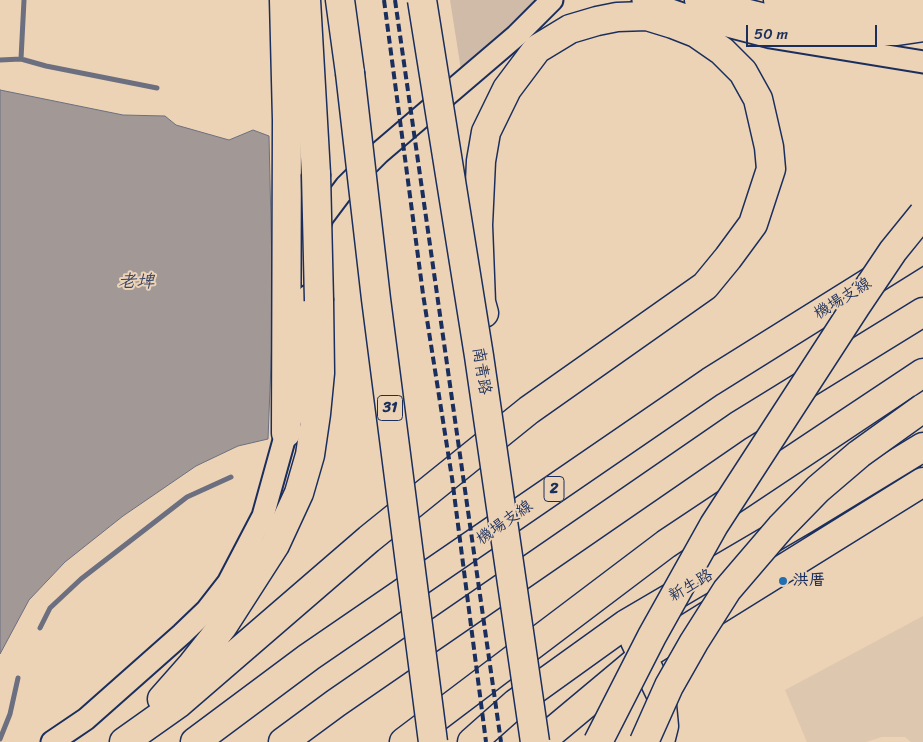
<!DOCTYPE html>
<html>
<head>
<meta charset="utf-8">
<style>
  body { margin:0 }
  #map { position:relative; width:923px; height:742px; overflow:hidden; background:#edd3b5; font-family:Sriracha,sans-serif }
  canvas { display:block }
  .scale { position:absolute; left:746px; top:25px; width:131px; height:22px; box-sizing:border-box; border:2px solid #1b2f5e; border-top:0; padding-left:6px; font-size:15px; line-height:18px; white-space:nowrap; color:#1b2f5e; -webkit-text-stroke:4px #edd3b5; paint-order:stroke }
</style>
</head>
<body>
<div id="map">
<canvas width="923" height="742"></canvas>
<div class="scale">50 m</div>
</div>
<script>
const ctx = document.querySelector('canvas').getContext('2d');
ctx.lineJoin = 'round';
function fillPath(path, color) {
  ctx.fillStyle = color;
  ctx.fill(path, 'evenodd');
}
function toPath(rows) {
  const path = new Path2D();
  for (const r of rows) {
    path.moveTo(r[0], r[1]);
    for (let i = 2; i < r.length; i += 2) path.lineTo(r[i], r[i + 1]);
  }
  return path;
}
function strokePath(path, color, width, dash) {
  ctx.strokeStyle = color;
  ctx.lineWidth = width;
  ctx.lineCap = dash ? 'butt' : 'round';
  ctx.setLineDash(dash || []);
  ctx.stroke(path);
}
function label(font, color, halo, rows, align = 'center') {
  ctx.font = font + ' Sriracha,"LXGW WenKai TC",sans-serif';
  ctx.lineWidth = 4;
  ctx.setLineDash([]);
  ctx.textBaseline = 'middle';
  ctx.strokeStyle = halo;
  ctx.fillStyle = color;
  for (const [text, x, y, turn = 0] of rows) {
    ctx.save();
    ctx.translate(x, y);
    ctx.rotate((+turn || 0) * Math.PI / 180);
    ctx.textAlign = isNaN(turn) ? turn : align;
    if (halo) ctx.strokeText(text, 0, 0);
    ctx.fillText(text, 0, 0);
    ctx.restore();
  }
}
fillPath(toPath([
  [923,616,923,742,911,742,905,737,882,737,866,742,807,742,785,690]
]), '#ddc7af');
fillPath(toPath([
  [450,0,544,0,461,70]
]), '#cfbba8');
const water = toPath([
  [0,90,123,115,165,116,176,125,229,140,253,130,269,136,273,313,268,439,238,446,196,466,123,516,65,562,29,600,0,654,0,90]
]);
fillPath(water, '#a29996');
strokePath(water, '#6c6f80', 1);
strokePath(toPath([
  [21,59,46,66,157,88],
  [0,60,21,59,24,0],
  [40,628,50,608,81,579,187,497,231,477],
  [0,739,10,714,18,678]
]), '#6c6f80', 5);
const street = toPath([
  [643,0,682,14,770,37,923,62],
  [318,231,322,218,346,186,379,153,516,36,552,0],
  [52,742,86,719,182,634,207,610,228,583,263,516,286,433,300,394,308,296]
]);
const secondary = toPath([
  [635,641,661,695,664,726,660,742],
  [472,742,516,703,626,624,805,519,923,447],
  [540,742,643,656,923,482]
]);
const primary = toPath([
  [284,0,287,120,286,433],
  [340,0,350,73],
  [778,0,797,4,923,14]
]);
const highway = toPath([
  [306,0,316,174],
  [699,0,724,8,765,18,815,27,864,31,897,31,923,27],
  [162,699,192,665,223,626,275,545,299,493,310,455,316,414,320,373,319,301],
  [124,742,179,703,369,539,529,410,705,286,728,258,753,224,771,169,769,147,758,99,743,72,722,51,696,33,673,24,647,16,617,17,597,21,570,29,537,49,507,89,486,132,481,161,478,225,481,302,484,313],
  [195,742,309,657,710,382,923,249],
  [283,742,336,703,738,426,923,312],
  [404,742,666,544,923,373]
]);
strokePath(street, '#1b2f5e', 25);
strokePath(secondary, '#1b2f5e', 31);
strokePath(primary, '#1b2f5e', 31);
strokePath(highway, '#1b2f5e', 31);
strokePath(street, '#edd3b5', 21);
strokePath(secondary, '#edd3b5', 28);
strokePath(primary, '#edd3b5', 28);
strokePath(highway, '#edd3b5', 28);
strokePath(toPath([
  [384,0,423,294,452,478,486,742],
  [395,0,501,742]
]), '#1b2f5e', 4, [8, 4]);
const primaryBridge = toPath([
  [422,0,479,356,535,742],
  [350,73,376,299,433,742]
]);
const highwayBridge = toPath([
  [316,174,319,301],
  [598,742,652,636,714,525,856,306,893,251,923,214],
  [644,742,669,686,694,642,727,590,781,527,818,489,859,454,923,408]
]);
strokePath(primaryBridge, '#1b2f5e', 31, []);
strokePath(highwayBridge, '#1b2f5e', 31, []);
strokePath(primaryBridge, '#edd3b5', 28);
strokePath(highwayBridge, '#edd3b5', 28);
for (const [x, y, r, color] of [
  [783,581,5,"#1f6fb2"]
]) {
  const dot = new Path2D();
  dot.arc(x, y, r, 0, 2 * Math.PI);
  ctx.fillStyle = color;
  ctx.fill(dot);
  strokePath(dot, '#edd3b5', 2);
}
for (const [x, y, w] of [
  [390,408,25],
  [554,489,20]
]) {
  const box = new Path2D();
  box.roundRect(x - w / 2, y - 12.5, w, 25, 4);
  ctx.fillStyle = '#edd3b5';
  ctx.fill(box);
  strokePath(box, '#1b2f5e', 1);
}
label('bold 15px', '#1b2f5e', null, [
  ["31",390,408],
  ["2",554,489]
]);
label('16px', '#1b2f5e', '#edd3b5', [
  ["機場支線",843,299,-32],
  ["南青路",481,371,81],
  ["機場支線",505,523,-35],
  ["新生路",691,586,-30]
]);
label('bold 16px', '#1b2f5e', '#edd3b5', [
  ["洪厝",793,581]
], 'left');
label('italic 18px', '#364469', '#edd3b5', [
  ["老埤",136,282]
]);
</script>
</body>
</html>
